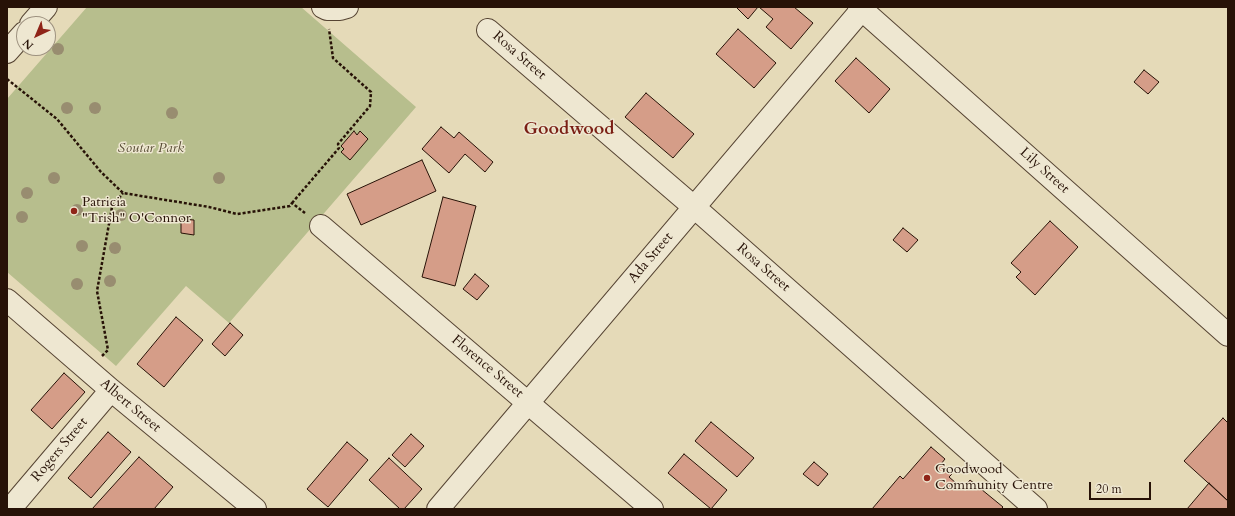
<!DOCTYPE html>
<html>
<head>
<meta charset="utf-8">
<style>
  body { margin:0 }
  #map { position:relative; width:1235px; height:516px; overflow:hidden; background:#e5dab8; font-family:Cardo,serif }
  canvas { display:block }
  .frame { position:absolute; inset:0; border:8px solid #271207; pointer-events:none }
  .north { position:absolute; left:16px; top:16px; width:40px; height:40px; box-sizing:border-box; background:#eee7d1; border:1px solid #9e9280; border-radius:50%; rotate:224deg; font-size:11px; font-weight:700; line-height:16px; text-align:center; color:#271207 }
  .north::after { content:''; display:block; margin:auto; width:14px; height:18px; background:#8f2418; clip-path:polygon(50% 0,100% 100%,50% 72%,0 100%) }
  .scale { position:absolute; left:1089px; top:482px; width:62px; height:18px; box-sizing:border-box; border:2px solid #271207; border-top:0; padding-left:5px; font-size:12px; line-height:14px; white-space:nowrap; color:#271207; -webkit-text-stroke:3px #eee7d1; paint-order:stroke }
</style>
</head>
<body>
<div id="map">
<canvas width="1235" height="516"></canvas>
<div class="frame"></div>
<div class="north">N</div>
<div class="scale">20 m</div>
</div>
<script>
const ctx = document.querySelector('canvas').getContext('2d');
ctx.lineJoin = 'round';
function fillPath(path, color) {
  ctx.fillStyle = color;
  ctx.fill(path, 'evenodd');
}
function toPath(rows) {
  const path = new Path2D();
  for (const r of rows) {
    path.moveTo(r[0], r[1]);
    for (let i = 2; i < r.length; i += 2) path.lineTo(r[i], r[i + 1]);
  }
  return path;
}
function strokePath(path, color, width, dash) {
  ctx.strokeStyle = color;
  ctx.lineWidth = width;
  ctx.lineCap = dash ? 'butt' : 'round';
  ctx.setLineDash(dash || []);
  ctx.stroke(path);
}
function label(font, color, halo, rows, align = 'center') {
  ctx.font = font + ' Cardo,serif';
  ctx.lineWidth = 3;
  ctx.setLineDash([]);
  ctx.textBaseline = 'middle';
  ctx.strokeStyle = halo;
  ctx.fillStyle = color;
  for (const [text, x, y, turn = 0] of rows) {
    ctx.save();
    ctx.translate(x, y);
    ctx.rotate((+turn || 0) * Math.PI / 180);
    ctx.textAlign = isNaN(turn) ? turn : align;
    if (halo) ctx.strokeText(text, 0, 0);
    ctx.fillText(text, 0, 0);
    ctx.restore();
  }
}
fillPath(toPath([
  [87,7,301,7,416,107,229,323,186,286,116,366,7,272,7,99]
]), '#b7be8d');
const building = toPath([
  [736,7,758,7,748,19,736,7],
  [759,7,794,7,813,23,791,49,766,27,773,19,759,7],
  [738,29,776,63,754,88,716,54,738,29],
  [856,58,890,89,869,113,835,81,856,58],
  [1144,70,1159,82,1148,94,1134,82,1144,70],
  [646,93,694,134,673,158,625,117,646,93],
  [441,127,454,138,459,132,493,162,485,172,465,154,449,173,422,149,441,127],
  [354,131,357,135,360,131,368,139,350,160,341,152,344,149,341,146,354,131],
  [422,160,436,191,361,225,347,194,422,160],
  [443,197,476,206,455,286,422,277,443,197],
  [181,219,194,220,194,235,181,233,181,219],
  [1050,221,1078,247,1035,295,1016,277,1021,272,1011,263,1050,221],
  [903,228,918,240,907,252,893,240,903,228],
  [475,274,489,286,477,300,463,289,475,274],
  [176,317,203,340,164,387,137,364,176,317],
  [230,323,243,335,225,356,212,344,230,323],
  [64,373,85,392,52,429,31,410,64,373],
  [1223,418,1228,423,1228,501,1184,461,1223,418],
  [711,422,754,458,737,477,695,441,711,422],
  [108,432,131,452,91,498,68,478,108,432],
  [411,434,424,446,405,467,392,455,411,434],
  [347,442,368,460,328,507,307,489,347,442],
  [931,447,945,459,941,464,952,474,949,477,963,489,970,480,1003,507,1001,509,872,509,900,476,903,479,931,447],
  [684,454,727,490,711,509,668,473,684,454],
  [139,457,173,487,154,509,92,509,139,457],
  [389,458,422,489,404,509,400,509,369,480,389,458],
  [814,462,828,474,818,486,803,474,814,462],
  [1209,483,1228,501,1228,509,1187,509,1209,483]
]);
fillPath(building, '#d59d88');
strokePath(building, '#271207', 1);
const minor = toPath([
  [323,7,327,9,340,9,347,7],
  [859,7,1228,335],
  [31,24,46,7],
  [488,30,702,214,1036,509],
  [7,52,24,33],
  [321,226,652,509],
  [7,300,111,390,255,509],
  [10,509,111,390],
  [438,509,864,7]
]);
strokePath(minor, '#564433', 24);
strokePath(toPath([
  [7,79,57,119,101,172,123,193,209,207,237,214,290,206,292,203,305,213],
  [292,203,339,148,338,144,370,106,371,92,333,58,329,29],
  [102,356,108,350,97,291,112,207,123,193]
]), '#271207', 2.5, [3, 2]);
strokePath(minor, '#eee7d1', 22);
ctx.fillStyle = '#988d70';
for (const [x, y] of [
  [58,49],
  [67,108],
  [95,108],
  [172,113],
  [54,178],
  [219,178],
  [27,193],
  [77,210],
  [121,215],
  [22,217],
  [82,246],
  [115,248],
  [110,281],
  [77,284]
]) {
  ctx.beginPath();
  ctx.arc(x, y, 6, 0, 2 * Math.PI);
  ctx.fill();
}
for (const [x, y, r, color] of [
  [74,211,4,"#8f2418"],
  [927,478,4,"#8f2418"]
]) {
  const dot = new Path2D();
  dot.arc(x, y, r, 0, 2 * Math.PI);
  ctx.fillStyle = color;
  ctx.fill(dot);
  strokePath(dot, '#eee7d1', 1.5);
}
label('14px', '#271207', '#eee7d1', [
  ["Rosa Street",519,56,41],
  ["Lily Street",1044,171,42],
  ["Ada Street",651,258,-50],
  ["Rosa Street",763,268,41],
  ["Florence Street",487,367,40],
  ["Albert Street",130,406,40],
  ["Rogers Street",60,450,-50]
]);
label('italic 14px', '#594e36', '#eee7d1', [
  ["Soutar Park",151,149]
]);
label('14px', '#271207', '#eee7d1', [
  ["Patricia",82,203],
  ["\"Trish\" O'Connor",82,219],
  ["Goodwood",935,470],
  ["Community Centre",935,486]
], 'left');
label('bold 18px', '#7a1f14', '#eee7d1', [
  ["Goodwood",569,130]
]);
</script>
</body>
</html>
